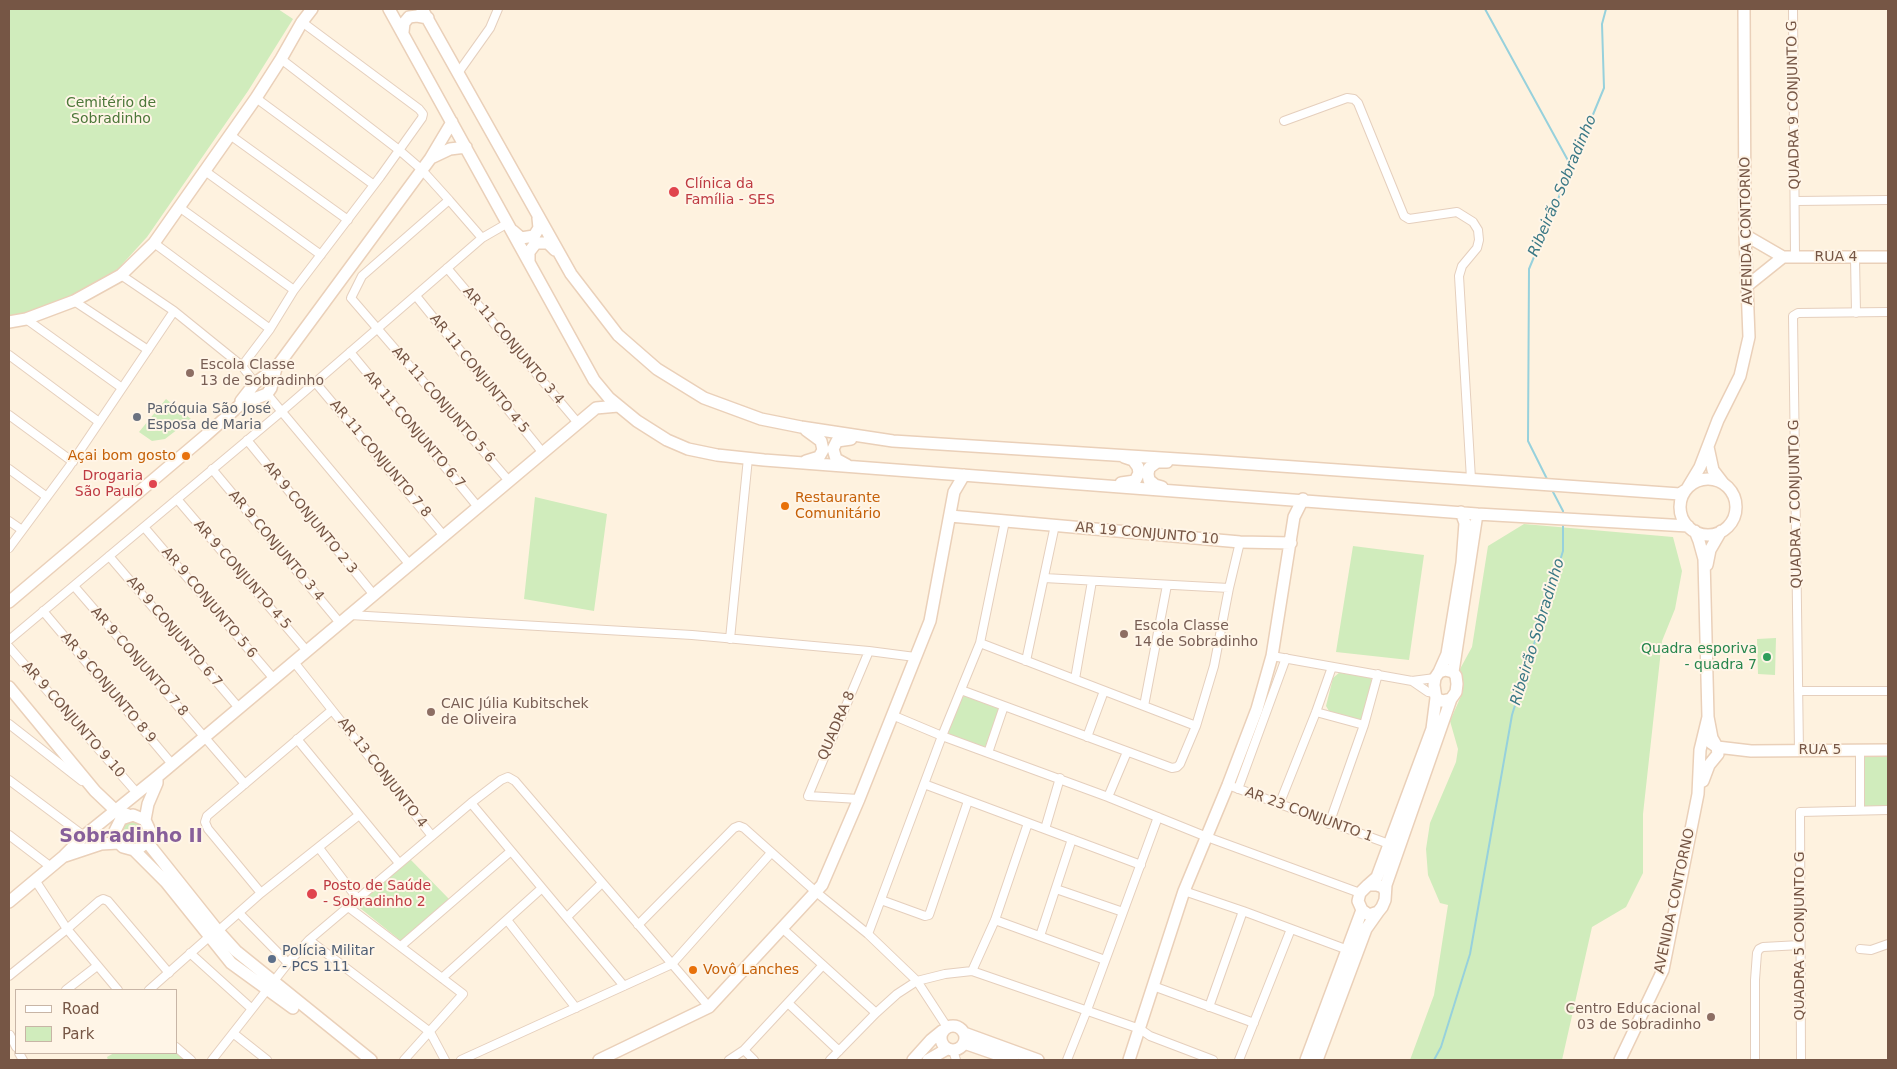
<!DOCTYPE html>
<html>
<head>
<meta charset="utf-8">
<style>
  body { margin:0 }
  #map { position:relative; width:1897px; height:1069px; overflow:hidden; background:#fef2df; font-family:"DejaVu Sans",sans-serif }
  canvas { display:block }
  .frame { position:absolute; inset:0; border:10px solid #765645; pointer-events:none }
  .legend { position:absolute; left:15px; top:989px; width:162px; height:65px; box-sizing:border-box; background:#fff5e7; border:1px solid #c8b5a6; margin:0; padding:6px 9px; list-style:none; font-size:15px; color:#765645 }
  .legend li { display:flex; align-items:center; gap:10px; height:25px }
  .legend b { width:25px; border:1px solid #c8b5a6 }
</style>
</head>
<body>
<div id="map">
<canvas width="1897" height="1069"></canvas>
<div class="frame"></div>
<ul class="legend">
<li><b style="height:6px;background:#fff"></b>Road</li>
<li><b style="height:14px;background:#d0ecbc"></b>Park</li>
</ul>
</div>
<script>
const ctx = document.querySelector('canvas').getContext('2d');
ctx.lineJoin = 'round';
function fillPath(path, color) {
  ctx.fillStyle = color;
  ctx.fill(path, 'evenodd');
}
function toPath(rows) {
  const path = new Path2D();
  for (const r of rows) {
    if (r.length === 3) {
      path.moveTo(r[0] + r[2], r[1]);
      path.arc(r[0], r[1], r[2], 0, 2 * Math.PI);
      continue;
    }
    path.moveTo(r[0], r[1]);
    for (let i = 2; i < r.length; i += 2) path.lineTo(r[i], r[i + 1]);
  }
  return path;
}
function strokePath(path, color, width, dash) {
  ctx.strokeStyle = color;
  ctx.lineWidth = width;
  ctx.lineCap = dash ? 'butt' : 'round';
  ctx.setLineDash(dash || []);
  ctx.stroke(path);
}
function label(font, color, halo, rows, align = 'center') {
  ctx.font = font + ' "DejaVu Sans",sans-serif';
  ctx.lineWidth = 4;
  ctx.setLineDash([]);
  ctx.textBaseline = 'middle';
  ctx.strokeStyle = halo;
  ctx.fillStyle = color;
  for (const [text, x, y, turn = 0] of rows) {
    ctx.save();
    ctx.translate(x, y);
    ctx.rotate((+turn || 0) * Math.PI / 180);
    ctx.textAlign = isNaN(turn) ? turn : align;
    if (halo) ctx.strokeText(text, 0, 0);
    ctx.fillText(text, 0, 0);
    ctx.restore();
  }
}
fillPath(toPath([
  [9,9,278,9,293,19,248,91,147,237,118,269,75,295,26,315,9,318],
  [166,399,191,419,165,439,152,441,139,432],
  [535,497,607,514,594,611,524,599],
  [1524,524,1673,537,1682,571,1675,609,1662,641,1643,814,1643,873,1626,907,1592,927,1562,1060,1410,1060,1434,995,1448,905,1440,903,1428,875,1426,849,1430,823,1456,762,1458,749,1450,721,1461,696,1460,669,1472,647,1488,546],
  [1353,546,1424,555,1409,660,1336,652],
  [1776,638,1775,675,1758,674,1757,639],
  [1340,672,1368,676,1371,679,1373,682,1364,718,1361,720,1358,721,1329,711,1326,706,1333,678],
  [964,696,968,696,998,708,999,713,987,745,985,747,949,735,948,731,961,699],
  [1865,757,1888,757,1888,806,1865,806],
  [127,818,146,825,142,845,125,846,118,827],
  [410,859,449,899,401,941,355,904],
  [176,1051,186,1060,108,1060,107,1057,114,1053,176,1053]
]), '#d0ecbc');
strokePath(toPath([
  [1485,9,1571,166],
  [1548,481,1528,441,1529,269,1604,88,1602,24,1606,9],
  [1552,490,1563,511,1563,515],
  [1434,1060,1441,1047,1470,954,1512,715,1563,551,1563,523]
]), '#97d1dc', 2);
const street = toPath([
  [1793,9,1795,257],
  [281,59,399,150,421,169,449,200],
  [458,73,490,28,498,9],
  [256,98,374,185],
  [1284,121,1347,98,1354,99,1358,103,1404,216,1409,219,1457,212,1473,222,1478,230,1479,240,1477,248,1462,266,1459,276,1471,479],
  [230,135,348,220],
  [205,171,321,255],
  [1796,201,1888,200],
  [179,207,294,290],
  [482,238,449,200,362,276,351,298,509,481],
  [154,243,270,329],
  [1855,257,1856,313],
  [447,268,578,423],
  [121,275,174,311,242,366,255,383],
  [416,296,543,453],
  [74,301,148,350],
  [26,319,122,388],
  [350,352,478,507],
  [9,355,99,422],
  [242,366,270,329,294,290,380,177,422,118,423,114,419,109,302,22],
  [315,382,444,536],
  [267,394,410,565],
  [9,415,73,462],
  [247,440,374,595],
  [9,469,47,497],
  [212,469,340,623],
  [177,499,307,651],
  [9,521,22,530],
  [144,527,274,679],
  [9,548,69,467,174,311],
  [109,556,239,708],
  [1044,578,1229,588],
  [74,586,245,784],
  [43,611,172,764],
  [350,615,692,635,869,651],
  [730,639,748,458],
  [9,640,281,412,482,238,508,223],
  [980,643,1196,726],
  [9,647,137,793],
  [1272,656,1412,681,1435,678],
  [1026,661,1055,525],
  [294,662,432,836],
  [1075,679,1092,581],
  [1412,681,1428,692,1435,693],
  [961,690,1172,768,1177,767,1180,764,1196,726,1214,666,1229,588,1240,542],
  [1798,691,1888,691],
  [1144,706,1167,585],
  [1316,712,1364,725],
  [892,715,942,736,1108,797,1207,837,1360,893],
  [9,724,82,781],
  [1087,737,1104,691],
  [297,739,399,863],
  [1799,751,1793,316,1798,313,1888,312],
  [988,753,1004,706],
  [9,780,84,836],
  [924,784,1141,865],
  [1228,785,1389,844],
  [1238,789,1286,658],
  [1108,797,1127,752],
  [859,799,808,796,869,651,915,657],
  [471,803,624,986],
  [1279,805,1316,712,1332,667],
  [1860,810,1860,750],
  [1329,824,1364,725,1378,674],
  [1045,829,1060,778],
  [9,835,51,867],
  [319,848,357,898],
  [35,880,67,929,118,990],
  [1056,889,1123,912],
  [1184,891,1243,911,1348,950],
  [261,893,208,829,205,822,207,816,332,710],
  [881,900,925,916,929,915,968,801],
  [347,906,463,994,404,1060],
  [239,913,288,963],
  [567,917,602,883],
  [507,920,576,1008],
  [995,920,1105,960],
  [638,925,734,828,739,826,744,828,816,892,868,934,917,981,947,1027],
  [782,928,876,1013],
  [218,931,261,893,359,815],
  [868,934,942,736,980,643,1005,521],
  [1040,936,1072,839],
  [309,940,430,1032,445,1060],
  [401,946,511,851],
  [1860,949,1871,950,1888,944],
  [190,953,252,1009],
  [972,971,995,920,1028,823],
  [9,976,67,929,99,901,103,899,108,901,169,973],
  [442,978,542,888],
  [1153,986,1254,1023],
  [66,990,97,966],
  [149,990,210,936],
  [788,1003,839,1051],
  [1209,1007,1243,911],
  [233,1033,267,1060],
  [10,1035,16,1047],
  [176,1047,191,1060],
  [744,1050,754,1060],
  [953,1050,956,1060],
  [19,1053,23,1060],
  [212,1060,288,963,309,940,471,803,501,780,508,777,515,781,709,1007],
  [461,1060,672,964,771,853],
  [729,1060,744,1050,823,965],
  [830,1060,876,1013,897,994,917,981,945,974,972,971,1140,1029,1150,1036,1213,1060],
  [1067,1060,1087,1010,1158,817],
  [1239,1060,1291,929],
  [1755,1060,1755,980,1757,953,1759,949,1763,947,1800,945],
  [1801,1060,1800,812,1888,810]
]);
const secondary = toPath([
  [389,9,594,380,609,398,637,421,667,440,688,449,717,455,764,460,1477,514,1688,526],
  [422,9,571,274,618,335,657,369,704,398,761,419,801,427,893,441,1209,461,1680,494,1684,491],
  [403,32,404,23,409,17,417,16,428,18],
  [431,158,450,149,466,147],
  [513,231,521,238,534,236,539,228,538,218],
  [1745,235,1783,257,1888,257],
  [529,262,529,252,536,243,548,243,555,250],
  [1748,285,1783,257],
  [9,322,26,319,74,301,121,275,154,243,256,98,281,59,302,22,312,9],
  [241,404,267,394,271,388,276,368],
  [806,430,821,441,823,450,819,457,806,461],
  [1708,447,1713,470,1723,483],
  [847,465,836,459,833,449,837,441,851,439],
  [1708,507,28],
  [1121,483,1135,481,1139,473,1138,467,1133,460,1124,457],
  [1162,487,1155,485,1149,480,1148,474,1149,468,1157,462,1167,462],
  [1688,487,1700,467,1718,420,1740,376,1749,337,1745,235,1744,9],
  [950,516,1240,542,1291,543],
  [1695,531,1699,541,1704,559,1708,717,1712,738,1716,745],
  [1707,565,1710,550,1721,531],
  [9,602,205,436,241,404,241,401,255,383,276,368,430,159,452,122],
  [1439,672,1447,654,1462,563,1465,523,1461,512],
  [1453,672,1477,514],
  [9,687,95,791,115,810,128,815],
  [1717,747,1751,751,1888,750],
  [1703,781,1709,765,1718,754,1717,747,1711,743],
  [145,820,133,815,121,819,115,831,119,843,123,847,134,850,139,848,147,842,150,831,145,820,148,804,157,783,157,777],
  [147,842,218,931,236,951,371,1060],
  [134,850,166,882,231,963,293,1008],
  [65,856,101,844,119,843],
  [1368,885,1377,877,1432,729,1436,698,1434,685,1435,678,1439,672,1445,670,1453,672,1456,676,1457,684,1456,692,1451,699,1442,701,1436,698],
  [1385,891,1383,887,1377,885,1368,885,1360,893,1358,901,1362,910,1369,915,1378,912,1382,907,1385,900,1386,885,1451,699],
  [9,902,64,856,84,836,157,777,596,408,618,406],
  [953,1038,12],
  [964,1033,1038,1060],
  [964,1043,1013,1060],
  [599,1060,709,1007,822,885,859,799,930,621,954,492,964,475],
  [913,1060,931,1040,942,1031],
  [928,1060,947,1049],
  [1129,1060,1184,891,1228,785,1257,709,1272,656,1294,517,1303,499],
  [1306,1060,1362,910],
  [1317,1060,1366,929,1378,912],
  [1620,1060,1663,970,1698,794,1700,750,1708,717]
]);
strokePath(street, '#e5cfbd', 10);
strokePath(secondary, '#ead0b9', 14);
strokePath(street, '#fff', 8);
strokePath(secondary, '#fff', 11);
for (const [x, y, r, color] of [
  [674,192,6,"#e0444e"],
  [190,373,5,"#8d6e63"],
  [137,417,5,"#6b7280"],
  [186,456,5,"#e8710a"],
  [153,484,5,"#e0444e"],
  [785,506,5,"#e8710a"],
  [1124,634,5,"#8d6e63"],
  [1767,657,5,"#2e9e5b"],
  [431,712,5,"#8d6e63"],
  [312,894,6,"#e0444e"],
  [272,959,5,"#5c6f8a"],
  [693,970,5,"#e8710a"],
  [1711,1017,5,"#8d6e63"]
]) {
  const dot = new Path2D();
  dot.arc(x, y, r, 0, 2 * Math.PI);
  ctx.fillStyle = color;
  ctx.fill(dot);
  strokePath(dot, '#fff5e7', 2);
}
label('14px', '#4c7739', '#fff5e7', [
  ["Cemitério de",111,103],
  ["Sobradinho",111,119]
]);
label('14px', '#765645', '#fff5e7', [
  ["QUADRA 9 CONJUNTO G",1794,105,-91],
  ["AVENIDA CONTORNO",1747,231,-91],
  ["RUA 4",1836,257],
  ["AR 11 CONJUNTO 3 4",513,346,50],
  ["AR 11 CONJUNTO 4 5",479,374,51],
  ["AR 11 CONJUNTO 5 6",443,405,49],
  ["AR 11 CONJUNTO 6 7",414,430,50],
  ["AR 11 CONJUNTO 7 8",380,459,50],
  ["QUADRA 7 CONJUNTO G",1796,504,-91],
  ["AR 9 CONJUNTO 2 3",310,518,51],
  ["AR 19 CONJUNTO 10",1147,534,5],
  ["AR 9 CONJUNTO 3 4",276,546,50],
  ["AR 9 CONJUNTO 4 5",242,575,49],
  ["AR 9 CONJUNTO 5 6",209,603,50],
  ["AR 9 CONJUNTO 6 7",174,632,50],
  ["AR 9 CONJUNTO 7 8",139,662,49],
  ["AR 9 CONJUNTO 8 9",108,688,50],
  ["AR 9 CONJUNTO 9 10",73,720,49],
  ["QUADRA 8",837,726,-67],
  ["RUA 5",1820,750],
  ["AR 13 CONJUNTO 4",382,773,52],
  ["AR 23 CONJUNTO 1",1309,815,20],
  ["AVENIDA CONTORNO",1675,901,-78],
  ["QUADRA 5 CONJUNTO G",1800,936,-90]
]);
label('14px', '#be3a42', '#fff5e7', [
  ["Clínica da",685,184],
  ["Família - SES",685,200],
  ["Drogaria",143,476,"right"],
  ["São Paulo",143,492,"right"],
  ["Posto de Saúde",323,886],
  ["- Sobradinho 2",323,902]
], 'left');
label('14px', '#785e54', '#fff5e7', [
  ["Escola Classe",200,365],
  ["13 de Sobradinho",200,381],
  ["Escola Classe",1134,626],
  ["14 de Sobradinho",1134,642],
  ["CAIC Júlia Kubitschek",441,704],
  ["de Oliveira",441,720],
  ["Centro Educacional",1701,1009,"right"],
  ["03 de Sobradinho",1701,1025,"right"]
], 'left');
label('14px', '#5b616d', '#fff5e7', [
  ["Paróquia São José",147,409],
  ["Esposa de Maria",147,425]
], 'left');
label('14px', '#c56008', '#fff5e7', [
  ["Açai bom gosto",176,456,"right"],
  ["Restaurante",795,498],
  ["Comunitário",795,514],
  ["Vovô Lanches",703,970]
], 'left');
label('14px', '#27864d', '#fff5e7', [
  ["Quadra esporiva",1757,649],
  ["- quadra 7",1757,665]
], 'right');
label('14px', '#4e5e75', '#fff5e7', [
  ["Polícia Militar",282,951],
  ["- PCS 111",282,967]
], 'left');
label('italic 15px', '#3a7885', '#fff5e7', [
  ["Ribeirão Sobradinho",1563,186,-67],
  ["Ribeirão Sobradinho",1538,632,-73]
]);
label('bold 19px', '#875f9a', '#fff5e7', [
  ["Sobradinho II",131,837]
]);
</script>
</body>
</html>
